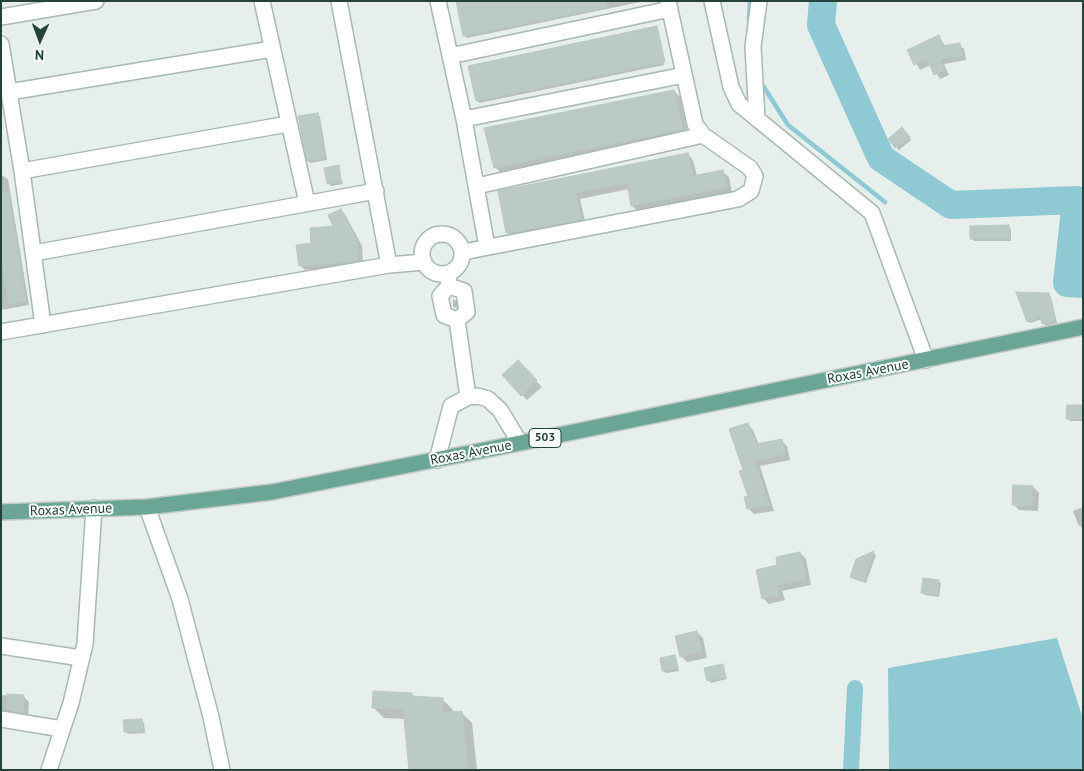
<!DOCTYPE html>
<html>
<head>
<meta charset="utf-8">
<style>
  body { margin:0 }
  #map { position:relative; width:1084px; height:771px; overflow:hidden; background:#e6efeb; font-family:"PT Sans",sans-serif }
  canvas { display:block }
  .frame { position:absolute; inset:0; border:2px solid #24423a; pointer-events:none }
  .north { position:absolute; left:15px; top:15px; width:50px; height:50px; -webkit-text-stroke:4px #f7fbf9; paint-order:stroke; rotate:182deg; font-size:14px; font-weight:700; line-height:20px; text-align:center; color:#24423a }
  .north::after { content:''; display:block; margin:auto; width:18px; height:22px; background:#24423a; clip-path:polygon(50% 0,100% 100%,50% 72%,0 100%) }
</style>
</head>
<body>
<div id="map">
<canvas width="1084" height="771"></canvas>
<div class="frame"></div>
<div class="north">N</div>
</div>
<script>
const ctx = document.querySelector('canvas').getContext('2d');
ctx.lineJoin = 'round';
function fillPath(path, color) {
  ctx.fillStyle = color;
  ctx.fill(path, 'evenodd');
}
function toPath(rows) {
  const path = new Path2D();
  for (const r of rows) {
    if (r.length === 3) {
      path.moveTo(r[0] + r[2], r[1]);
      path.arc(r[0], r[1], r[2], 0, 2 * Math.PI);
      continue;
    }
    path.moveTo(r[0], r[1]);
    for (let i = 2; i < r.length; i += 2) path.lineTo(r[i], r[i + 1]);
  }
  return path;
}
function strokePath(path, color, width, dash) {
  ctx.strokeStyle = color;
  ctx.lineWidth = width;
  ctx.lineCap = dash ? 'butt' : 'round';
  ctx.setLineDash(dash || []);
  ctx.stroke(path);
}
function label(font, color, halo, rows, align = 'center') {
  ctx.font = font + ' "PT Sans",sans-serif';
  ctx.lineWidth = 4;
  ctx.setLineDash([]);
  ctx.textBaseline = 'middle';
  ctx.strokeStyle = halo;
  ctx.fillStyle = color;
  for (const [text, x, y, turn = 0] of rows) {
    ctx.save();
    ctx.translate(x, y);
    ctx.rotate((+turn || 0) * Math.PI / 180);
    ctx.textAlign = isNaN(turn) ? turn : align;
    if (halo) ctx.strokeText(text, 0, 0);
    ctx.fillText(text, 0, 0);
    ctx.restore();
  }
}
fillPath(toPath([
  [1057,638,1083,719,1083,770,889,770,888,668]
]), '#8ec9d4');
fillPath(toPath([
  [457,1,645,1,467,38,464,35],
  [656,28,664,65,479,103,477,100],
  [939,37,946,47,959,45,964,49,966,60,944,64,949,75,940,79,931,65,920,70,909,50],
  [674,91,680,97,688,135,501,173,495,167],
  [317,114,320,117,327,160,311,163,308,161],
  [905,132,911,140,899,150,889,139],
  [688,154,693,160,697,176,723,172,729,177,732,193,638,211,632,206,629,189,580,199,586,225,513,238,507,232,500,192],
  [338,167,343,184,331,186,328,183],
  [1,175,8,179,29,305,1,310],
  [341,210,346,216,362,246,363,266,305,270,300,265,335,227],
  [1008,227,1011,229,1011,241,974,241,972,238],
  [1048,294,1051,297,1057,323,1045,326,1042,319,1030,323,1028,321],
  [453,299,458,302,459,308,453,307],
  [518,362,542,387,527,400,503,375],
  [1083,406,1083,421,1070,421,1068,418],
  [747,424,753,430,759,445,781,440,787,446,790,460,760,466,774,511,754,514,748,508,749,497,745,470],
  [1033,487,1039,493,1038,511,1019,510,1013,504],
  [1083,507,1083,529,1078,524,1073,511],
  [800,553,806,559,811,585,782,591,785,600,769,604,763,598,779,566],
  [874,553,876,555,866,583,854,579,851,576,857,560],
  [938,581,941,583,939,597,925,595,922,592],
  [697,632,703,638,707,658,687,662,681,656],
  [675,657,679,671,666,673,663,671],
  [722,665,727,679,711,683,709,680],
  [412,694,415,698,442,699,453,710,453,713,461,712,472,723,477,770,410,770,405,719,384,718,373,707],
  [1,695,24,697,29,702,28,718,1,716],
  [142,720,144,723,145,733,128,734,126,731]
]), '#0003');
strokePath(toPath([
  [749,20,750,1],
  [760,81,788,125,885,202]
]), '#8ec9d4', 4.5);
strokePath(toPath([
  [851,770,855,688]
]), '#8ec9d4', 16);
strokePath(toPath([
  [823,1,821,25,881,158,951,205,1076,200,1067,283,1083,284]
]), '#8ec9d4', 28);
const building = toPath([
  [456,1,606,1,607,7,463,36,456,1],
  [657,26,665,62,476,101,468,66,657,26],
  [939,35,943,46,960,43,962,56,940,59,945,70,934,75,927,59,914,65,907,50,939,35],
  [674,90,683,129,494,168,484,128,674,90],
  [318,113,325,158,307,161,298,116,318,113],
  [902,127,910,137,895,148,888,139,902,127],
  [688,153,693,176,723,170,727,187,631,206,627,183,575,193,581,220,506,233,498,191,688,153],
  [339,165,341,181,327,184,324,168,339,165],
  [8,192,26,301,9,304,1,257,1,193,8,192],
  [341,209,357,240,358,261,299,266,296,245,311,243,310,228,333,226,328,215,341,209],
  [1009,225,1009,239,970,239,970,226,1009,225],
  [1016,292,1049,293,1055,321,1042,324,1040,316,1027,322,1016,292],
  [518,360,537,380,521,396,502,375,518,360],
  [1067,405,1083,405,1083,419,1066,419,1067,405],
  [748,423,756,444,782,439,785,454,755,461,769,505,747,509,744,497,748,496,739,471,743,470,729,429,748,423],
  [1013,485,1033,486,1032,506,1012,505,1013,485],
  [874,551,864,582,850,577,856,559,874,551],
  [800,552,806,579,777,585,780,595,762,599,756,570,777,565,776,557,800,552],
  [923,578,939,580,937,595,921,593,923,578],
  [697,631,702,652,680,657,675,636,697,631],
  [675,655,678,668,662,671,660,658,675,655],
  [723,664,726,677,707,681,704,668,723,664],
  [373,691,412,693,412,696,443,698,442,713,462,711,468,770,409,770,403,709,372,708,373,691],
  [7,694,24,695,23,713,6,710,7,694],
  [142,719,143,731,124,732,123,720,142,719]
]);
fillPath(building, '#bbcac4');
strokePath(building, '#b8c9c2', 1);
const minor = toPath([
  [262,1,307,203],
  [339,1,389,265],
  [438,1,464,119,487,247],
  [1,17,96,1],
  [1,44,22,171,43,325],
  [450,56,670,9],
  [9,92,272,49],
  [464,119,684,75],
  [757,119,753,47,759,1],
  [22,171,288,124],
  [477,186,703,135],
  [442,254,20],
  [463,252,738,199,751,191,755,176,750,168,703,135,695,124,668,1],
  [34,253,376,191],
  [448,273,449,286,440,296,444,315,457,320],
  [449,286,464,291,467,312,457,320],
  [457,320,468,397],
  [1,332,389,265,424,262],
  [437,460,451,406,468,397,478,396,488,399,500,410,520,443],
  [147,507,180,599,211,717,222,770],
  [1,646,81,658],
  [1,719,62,729],
  [49,770,71,703,85,644,94,508]
]);
const tertiary = toPath([
  [712,1,731,87,739,104,872,213,926,360]
]);
const primary = toPath([
  [1,512,147,507,272,492,520,443,1083,327]
]);
strokePath(minor, '#a8b8b2', 18);
strokePath(tertiary, '#a8b8b2', 18);
strokePath(primary, '#c2cac8', 18);
strokePath(minor, '#fff', 15);
strokePath(tertiary, '#fff', 15);
strokePath(primary, '#6aa596', 15);
for (const [x, y, w] of [
  [545,438,32]
]) {
  const box = new Path2D();
  box.roundRect(x - w / 2, y - 9.5, w, 19, 4);
  ctx.fillStyle = '#f7fbf9';
  ctx.fill(box);
  strokePath(box, '#24423a', 1);
}
label('bold 12px', '#24423a', null, [
  ["503",545,438]
]);
label('14px', '#24423a', '#f7fbf9', [
  ["Roxas Avenue",868,372,-11],
  ["Roxas Avenue",471,453,-11],
  ["Roxas Avenue",71,510,-2]
]);
</script>
</body>
</html>
